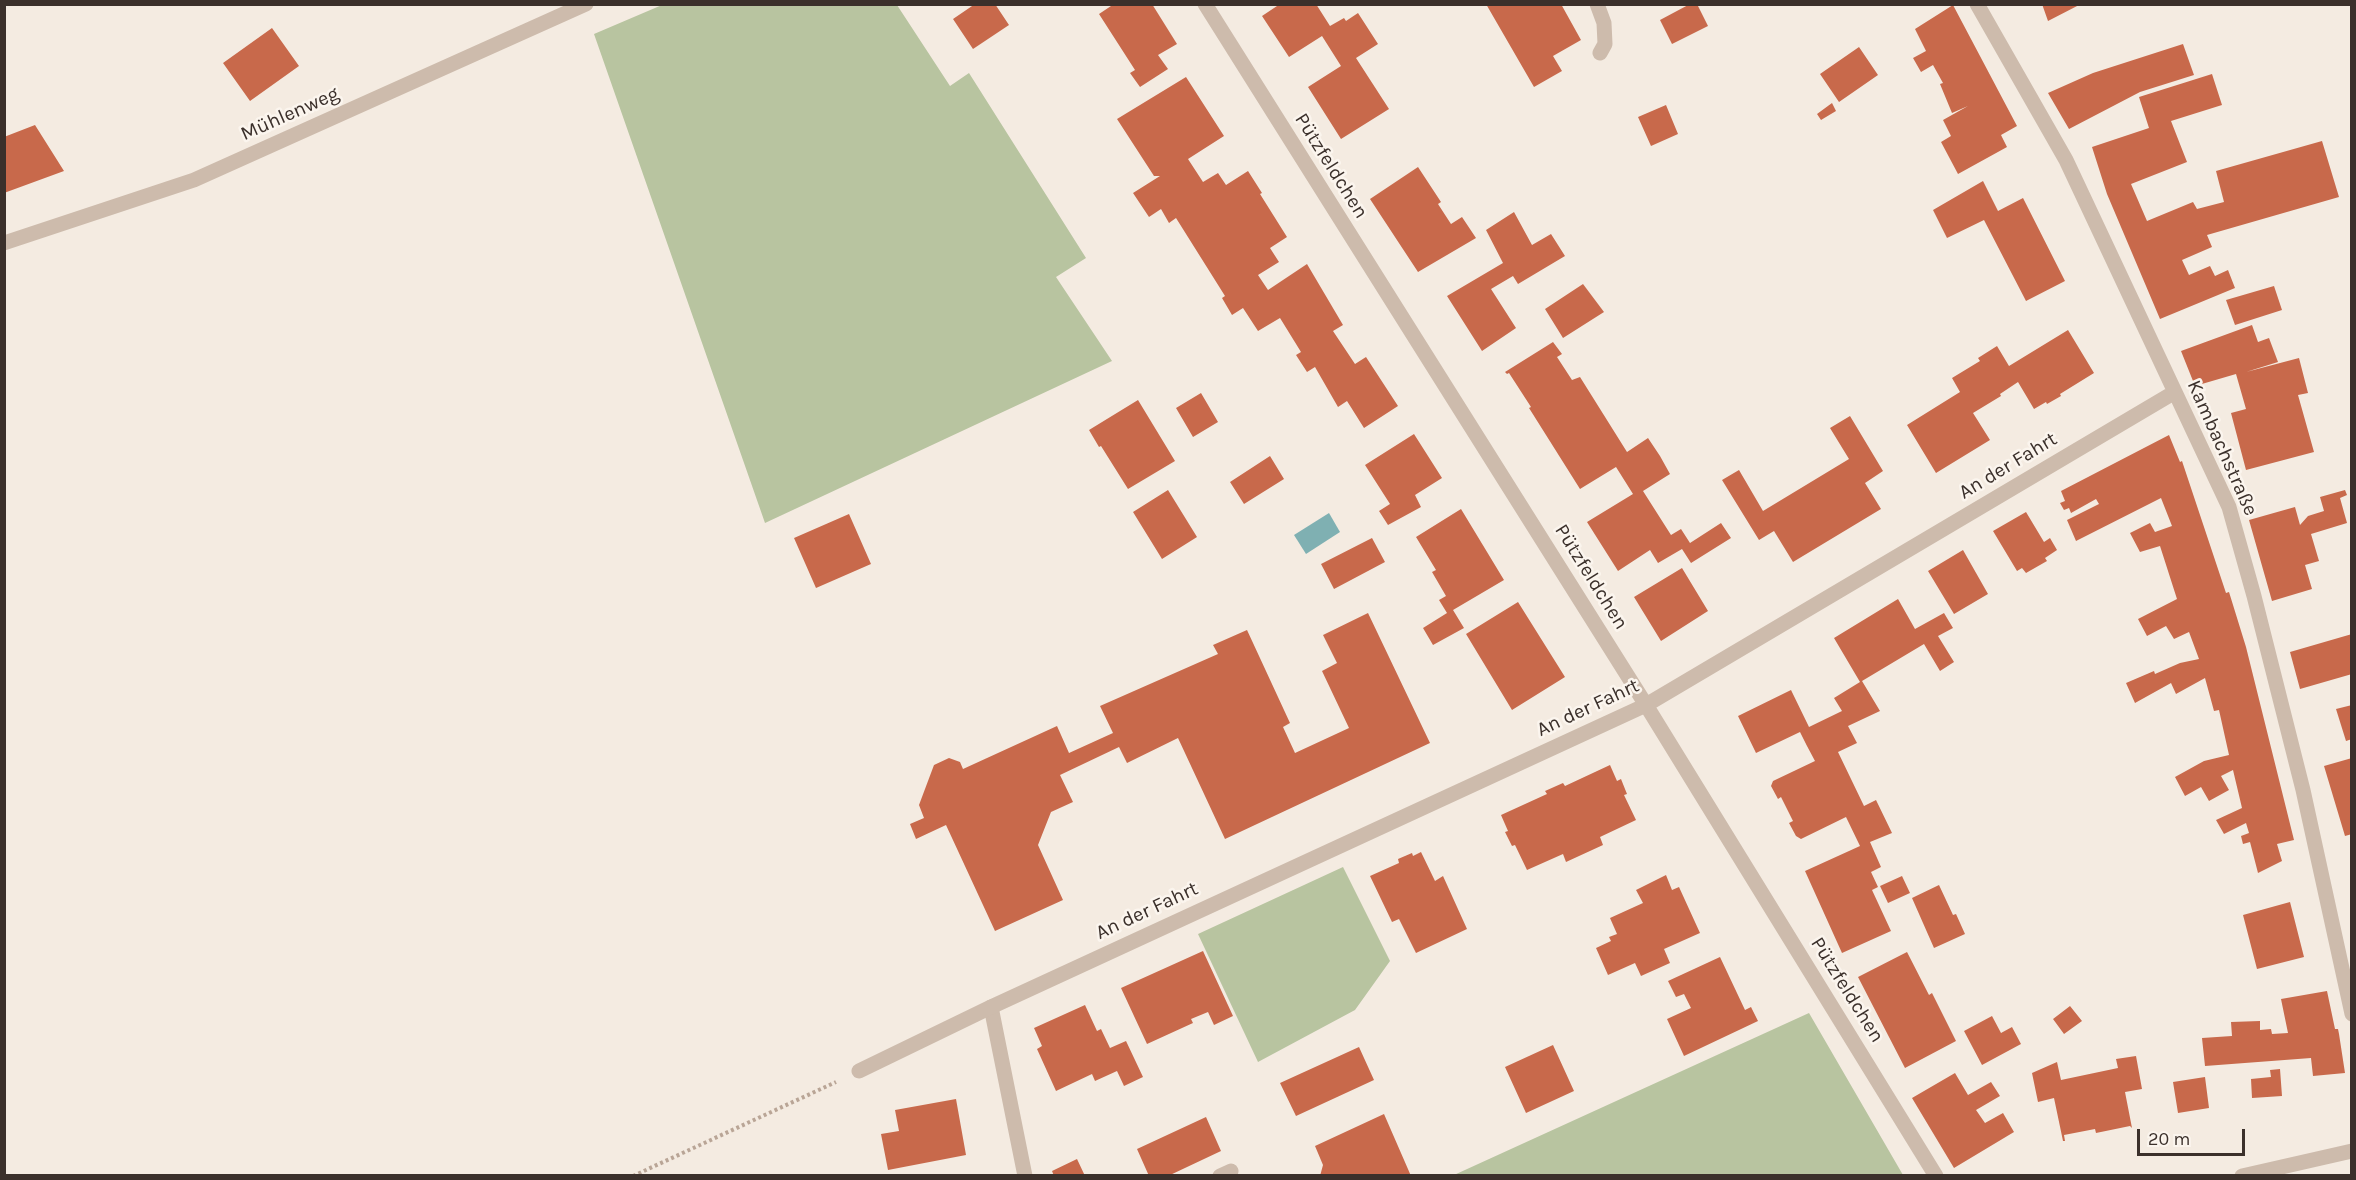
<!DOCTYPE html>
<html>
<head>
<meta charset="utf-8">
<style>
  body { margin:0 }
  #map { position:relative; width:2356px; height:1180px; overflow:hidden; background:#f4ebe1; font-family:Karla,sans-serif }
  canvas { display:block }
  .frame { position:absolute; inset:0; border:6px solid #3b302b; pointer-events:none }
  .scale { position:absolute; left:2137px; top:1129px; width:108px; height:27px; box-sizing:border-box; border:3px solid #3b302b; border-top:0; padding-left:8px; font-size:18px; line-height:21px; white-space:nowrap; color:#3b302b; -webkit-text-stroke:4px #fbf5ee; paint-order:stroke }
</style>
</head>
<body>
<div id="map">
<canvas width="2356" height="1180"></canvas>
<div class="frame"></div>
<div class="scale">20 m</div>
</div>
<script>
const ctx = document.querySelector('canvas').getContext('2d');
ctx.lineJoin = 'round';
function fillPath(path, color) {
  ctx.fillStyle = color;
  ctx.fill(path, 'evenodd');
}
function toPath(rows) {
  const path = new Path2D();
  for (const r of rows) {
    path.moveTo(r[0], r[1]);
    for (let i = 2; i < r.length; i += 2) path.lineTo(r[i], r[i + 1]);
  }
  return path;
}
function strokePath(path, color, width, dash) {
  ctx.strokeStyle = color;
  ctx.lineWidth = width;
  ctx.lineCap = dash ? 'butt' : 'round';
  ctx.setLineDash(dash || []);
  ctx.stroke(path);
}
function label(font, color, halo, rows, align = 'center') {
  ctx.font = font + ' Karla,sans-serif';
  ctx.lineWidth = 5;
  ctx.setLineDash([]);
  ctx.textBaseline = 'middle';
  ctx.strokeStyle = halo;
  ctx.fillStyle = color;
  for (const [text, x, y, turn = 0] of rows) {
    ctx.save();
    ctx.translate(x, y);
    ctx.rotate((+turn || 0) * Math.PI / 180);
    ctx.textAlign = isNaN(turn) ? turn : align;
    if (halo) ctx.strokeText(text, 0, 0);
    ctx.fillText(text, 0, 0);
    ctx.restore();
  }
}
fillPath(toPath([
  [662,5,897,5,950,86,969,73,1086,258,1056,277,1112,361,765,523,594,34],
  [1343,867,1390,961,1355,1010,1258,1062,1198,934],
  [1809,1013,1903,1175,1454,1175]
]), '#b8c4a0');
fillPath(toPath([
  [1329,513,1340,532,1306,554,1294,535]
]), '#7fb0b2');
fillPath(toPath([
  [975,4,995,4,1009,25,973,49,953,19],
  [1114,4,1152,4,1177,44,1158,55,1168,69,1140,87,1130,73,1135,70,1099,14],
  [1280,4,1316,4,1330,26,1344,18,1346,21,1358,13,1378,44,1356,58,1389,109,1341,139,1308,87,1341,66,1322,36,1289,57,1262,16],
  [1486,4,1561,4,1581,40,1553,56,1562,71,1534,87],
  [1690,4,1697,4,1708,26,1672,44,1660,20],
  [2042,4,2081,4,2048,21],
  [1953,5,2017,126,2001,135,2007,147,1958,174,1941,142,1951,136,1943,120,1968,106,1952,113,1940,84,1943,83,1933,65,1921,72,1913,58,1926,51,1915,29],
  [272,28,299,66,250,101,223,63],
  [2183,44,2194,75,2140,92,2069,129,2048,93,2093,73],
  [1859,47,1878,75,1839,102,1820,74],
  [2212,74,2222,105,2171,121,2187,162,2131,184,2147,221,2193,202,2197,209,2224,202,2216,171,2322,141,2339,197,2207,235,2212,247,2182,260,2189,275,2210,266,2215,276,2228,270,2235,288,2160,319,2107,194,2092,147,2149,128,2139,97],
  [1186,77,1224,136,1188,159,1203,182,1218,173,1226,185,1248,171,1262,193,1260,194,1287,237,1270,248,1279,262,1258,275,1268,290,1307,264,1343,325,1333,331,1355,364,1366,357,1398,406,1364,428,1347,401,1338,407,1315,367,1307,372,1296,355,1301,352,1280,318,1258,331,1243,308,1232,315,1222,298,1225,296,1176,218,1169,223,1161,209,1149,217,1133,193,1160,176,1154,176,1117,119],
  [1832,103,1836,111,1821,120,1817,114],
  [1666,105,1678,134,1651,146,1638,117],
  [35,125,64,171,4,193,4,137],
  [1418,167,1441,202,1438,204,1451,224,1462,217,1476,238,1418,272,1370,199],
  [1983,181,1998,211,2023,198,2065,281,2026,301,1984,220,1947,238,1933,210],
  [1514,212,1532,245,1551,234,1565,256,1518,284,1513,276,1491,289,1516,328,1482,351,1447,296,1503,263,1486,230],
  [1583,284,1604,312,1563,338,1545,309],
  [2274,286,2282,310,2235,325,2226,300],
  [2252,325,2258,342,2269,338,2278,362,2246,372,2299,358,2308,393,2298,395,2314,452,2246,470,2231,413,2246,409,2236,374,2195,386,2181,351],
  [2068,330,2094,373,2060,394,2061,396,2047,404,2046,402,2034,409,2018,382,2000,394,2001,396,1973,413,1990,440,1936,473,1907,425,1960,392,1952,378,1980,361,1978,358,1997,346,2009,366],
  [1553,342,1562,354,1557,357,1572,380,1580,377,1627,452,1648,438,1660,456,1670,474,1643,491,1671,535,1681,529,1690,543,1721,523,1731,538,1691,563,1682,549,1658,563,1650,550,1618,571,1587,522,1633,494,1616,467,1580,489,1529,408,1531,407,1509,373,1507,374,1505,372],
  [1201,393,1218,422,1193,437,1176,408],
  [1138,400,1175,461,1128,489,1101,446,1099,447,1089,430],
  [1850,416,1883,471,1865,483,1881,509,1793,562,1774,531,1759,540,1722,480,1739,470,1763,511,1849,459,1830,428],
  [1414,434,1442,478,1415,495,1421,507,1388,525,1379,511,1390,504,1365,465],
  [2169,435,2180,462,2182,461,2226,593,2229,592,2246,647,2294,840,2277,844,2282,861,2258,873,2250,842,2243,844,2241,836,2249,833,2246,823,2224,834,2216,820,2242,808,2233,770,2221,776,2229,790,2209,801,2201,787,2185,796,2175,777,2204,761,2229,755,2219,710,2214,711,2205,678,2176,694,2171,683,2135,703,2126,683,2154,671,2155,674,2180,663,2199,659,2189,632,2174,639,2166,626,2147,636,2138,619,2177,599,2160,546,2140,552,2130,533,2150,523,2155,532,2172,526,2161,498,2076,541,2067,520,2099,504,2096,499,2071,513,2069,508,2064,510,2060,503,2065,501,2061,491],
  [1270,456,1284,479,1244,504,1230,482],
  [1168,490,1197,537,1162,559,1133,512],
  [2345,490,2347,495,2340,498,2347,523,2311,534,2319,561,2305,565,2312,589,2272,601,2249,520,2295,507,2300,525,2308,516,2324,511,2320,497],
  [1461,509,1504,580,1453,610,1464,628,1433,645,1423,628,1447,613,1439,600,1446,596,1432,572,1436,570,1416,537],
  [2026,512,2044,542,2050,538,2057,550,2045,558,2047,561,2026,573,2022,568,2017,571,1993,531],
  [849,514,871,564,816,588,794,538],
  [1372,538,1385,562,1334,589,1321,564],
  [1963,550,1988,594,1954,614,1928,571],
  [1682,568,1708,611,1661,641,1634,597],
  [1898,599,1915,629,1944,613,1953,628,1938,636,1954,662,1940,671,1924,644,1862,681,1880,711,1848,726,1857,743,1838,752,1864,806,1876,800,1892,833,1870,842,1881,867,1871,872,1878,887,1872,890,1891,931,1842,953,1805,871,1860,846,1846,817,1801,839,1796,836,1789,823,1793,821,1781,797,1778,799,1771,786,1773,781,1815,761,1807,746,1800,732,1756,753,1738,716,1791,690,1809,727,1842,711,1834,698,1860,682,1834,638],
  [1518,602,1565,677,1512,710,1466,634],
  [1368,613,1430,743,1225,839,1178,738,1127,763,1119,747,1060,775,1073,802,1051,812,1038,845,1063,900,995,931,946,825,916,839,910,824,924,818,919,805,934,765,949,758,960,762,963,769,1057,726,1069,753,1113,733,1100,706,1218,654,1213,645,1247,630,1290,723,1283,727,1295,753,1349,728,1322,671,1337,663,1323,635],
  [2352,634,2352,674,2300,689,2290,652],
  [2352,705,2352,739,2346,741,2336,709],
  [2352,758,2352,834,2345,836,2324,766],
  [1610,765,1617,781,1621,779,1627,794,1624,795,1636,820,1600,837,1603,845,1566,862,1563,854,1527,870,1515,845,1512,846,1505,832,1508,831,1501,815,1547,794,1545,791,1563,783,1565,786],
  [1421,852,1435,881,1443,876,1467,929,1416,953,1399,919,1392,922,1370,876,1399,863,1398,859,1412,853,1413,856],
  [1666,875,1672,890,1679,887,1700,933,1664,949,1670,963,1641,976,1635,963,1608,975,1596,948,1611,941,1609,937,1617,934,1610,918,1643,903,1636,890],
  [1902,876,1910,893,1888,903,1880,886],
  [1939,885,1953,915,1956,914,1965,934,1934,948,1912,898],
  [2290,902,2304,957,2257,969,2243,915],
  [1203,951,1233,1016,1214,1025,1208,1012,1191,1019,1193,1023,1147,1044,1121,988],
  [1907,952,1929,995,1932,993,1956,1041,1905,1068,1858,977],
  [1720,957,1745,1010,1751,1007,1758,1021,1684,1056,1667,1019,1691,1008,1684,994,1676,997,1668,981],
  [2327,991,2335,1029,2338,1029,2339,1034,2345,1073,2313,1076,2311,1058,2205,1066,2202,1038,2232,1036,2231,1022,2260,1021,2260,1030,2271,1029,2272,1034,2288,1033,2281,999],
  [1085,1005,1097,1031,1101,1029,1110,1048,1126,1041,1143,1077,1124,1086,1117,1071,1095,1081,1092,1074,1056,1091,1037,1049,1042,1046,1034,1028],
  [2070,1006,2082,1021,2064,1034,2053,1019],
  [1992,1016,2001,1033,2012,1027,2021,1044,1982,1065,1964,1031],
  [1553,1045,1574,1091,1526,1113,1505,1067],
  [1359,1047,1374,1080,1296,1116,1280,1083],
  [2136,1056,2142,1089,2125,1092,2132,1128,2130,1126,2096,1133,2095,1129,2064,1135,2065,1141,2063,1141,2054,1098,2038,1102,2032,1073,2057,1062,2061,1080,2118,1068,2116,1059],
  [2280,1069,2282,1096,2252,1098,2251,1079,2271,1077,2270,1070],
  [1955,1073,1968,1095,1991,1082,2000,1096,1976,1110,1985,1123,2003,1113,2014,1132,1954,1168,1912,1098],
  [2205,1077,2209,1108,2178,1113,2173,1082],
  [956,1099,966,1155,888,1170,881,1134,899,1131,895,1110],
  [1384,1114,1411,1176,1320,1176,1323,1165,1315,1146],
  [1206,1117,1221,1151,1168,1176,1149,1176,1137,1149],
  [1077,1159,1085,1176,1054,1176,1052,1171]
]), '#c8694b');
strokePath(toPath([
  [633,1176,836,1082]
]), '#b9a596', 4, [3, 3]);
strokePath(toPath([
  [991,1007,1025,1176]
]), '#cdbbac', 15);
strokePath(toPath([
  [1205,4,1646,705,1936,1176],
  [1597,4,1604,23,1605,44,1600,53],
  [1977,4,2066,160,2229,507,2254,596,2303,790,2352,1014],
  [4,243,194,180,586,4],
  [859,1071,991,1007,1646,705,2175,392],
  [1220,1176,1231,1171],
  [2242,1176,2352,1151]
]), '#cdbbac', 15);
label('20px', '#3b302b', '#fbf5ee', [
  ["Mühlenweg",290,114,-24],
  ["Pützfeldchen",1331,166,58],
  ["Kambachstraße",2222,448,66],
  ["An der Fahrt",2008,466,-31],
  ["Pützfeldchen",1591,577,58],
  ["An der Fahrt",1588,708,-25],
  ["An der Fahrt",1147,911,-25],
  ["Pützfeldchen",1847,990,58]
]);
</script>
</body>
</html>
